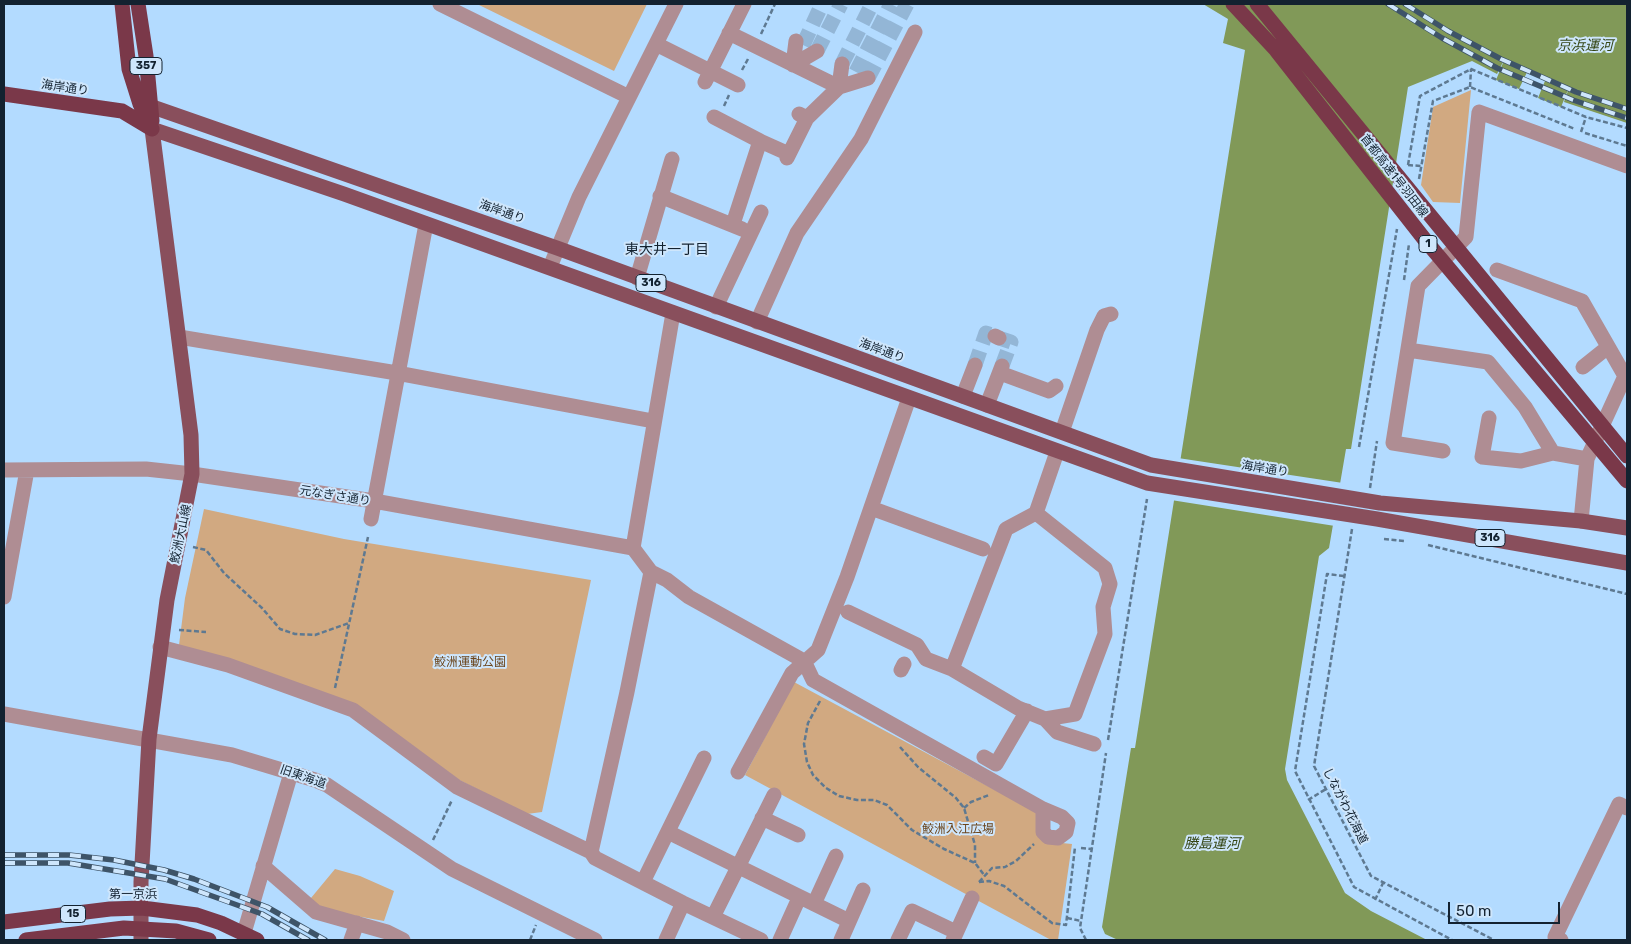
<!DOCTYPE html>
<html>
<head>
<meta charset="utf-8">
<style>
  body { margin:0 }
  #map { position:relative; width:1631px; height:944px; overflow:hidden; background:#b3dbff; font-family:Rubik,sans-serif }
  canvas { display:block }
  .frame { position:absolute; inset:0; border:5px solid #132230; pointer-events:none }
  .scale { position:absolute; left:1448px; top:902px; width:112px; height:22px; box-sizing:border-box; border:2px solid #132230; border-top:0; padding-left:6px; font-size:15px; line-height:18px; white-space:nowrap; color:#132230; -webkit-text-stroke:4px #cee6fc; paint-order:stroke }
</style>
</head>
<body>
<div id="map">
<canvas width="1631" height="944"></canvas>
<div class="frame"></div>
<div class="scale">50 m</div>
</div>
<script>
const ctx = document.querySelector('canvas').getContext('2d');
ctx.lineJoin = 'round';
function fillPath(path, color) {
  ctx.fillStyle = color;
  ctx.fill(path, 'evenodd');
}
function toPath(rows) {
  const path = new Path2D();
  for (const r of rows) {
    path.moveTo(r[0], r[1]);
    for (let i = 2; i < r.length; i += 2) path.lineTo(r[i], r[i + 1]);
  }
  return path;
}
function strokePath(path, color, width, dash) {
  ctx.strokeStyle = color;
  ctx.lineWidth = width;
  ctx.lineCap = dash ? 'butt' : 'round';
  ctx.setLineDash(dash || []);
  ctx.stroke(path);
}
function label(font, color, halo, rows, align = 'center') {
  ctx.font = font + ' Rubik,"Noto Sans JP",sans-serif';
  ctx.lineWidth = 4;
  ctx.setLineDash([]);
  ctx.textBaseline = 'middle';
  ctx.strokeStyle = halo;
  ctx.fillStyle = color;
  for (const [text, x, y, turn = 0] of rows) {
    ctx.save();
    ctx.translate(x, y);
    ctx.rotate((+turn || 0) * Math.PI / 180);
    ctx.textAlign = isNaN(turn) ? turn : align;
    if (halo) ctx.strokeText(text, 0, 0);
    ctx.fillText(text, 0, 0);
    ctx.restore();
  }
}
fillPath(toPath([
  [477,4,647,4,614,71],
  [1471,90,1460,203,1433,202,1421,185,1433,107],
  [204,509,344,539,591,580,542,812,527,814,459,780,360,707,179,645,185,598],
  [794,682,1038,813,1052,842,1072,844,1058,940,1051,940,745,775],
  [335,869,360,876,394,891,384,921,317,909,311,902,311,898]
]), '#d1a981');
fillPath(toPath([
  [1203,4,1627,4,1627,123,1564,102,1570,85,1561,107,1538,98,1547,76,1544,79,1528,73,1529,68,1519,89,1496,80,1505,58,1497,74,1472,61,1408,87,1351,449,1346,449,1329,548,1319,556,1285,769,1287,780,1345,893,1371,911,1427,940,1118,940,1105,934,1102,927,1131,748,1135,748,1245,50,1223,43,1228,19]
]), '#819958');
fillPath(toPath([
  [1178,458,1343,483,1335,526,1171,500]
]), '#b3dbff');
strokePath(toPath([
  [803,45,822,4],
  [817,51,841,4],
  [842,64,872,4],
  [856,72,891,4],
  [868,78,907,4],
  [999,338,1011,342,1002,366],
  [975,365,986,333,995,336]
]), '#93b6d6', 15, [15, 8]);
strokePath(toPath([
  [761,34,775,4],
  [742,70,748,59],
  [1470,87,1471,69],
  [724,106,729,95],
  [1581,132,1586,117],
  [1585,133,1627,146],
  [1408,165,1420,96,1471,69,1586,117,1627,128],
  [1408,165,1421,166],
  [1419,179,1433,101,1470,87,1575,129],
  [1404,280,1409,244],
  [1359,447,1397,229],
  [1370,488,1377,441],
  [1352,529,1314,766,1371,876,1494,940],
  [1384,539,1405,541],
  [1428,545,1627,594],
  [193,547,206,550,224,573,262,608,280,629,295,634,315,635,349,623],
  [1344,576,1327,574,1295,771,1354,887,1452,940],
  [179,630,206,632],
  [335,688,368,537],
  [820,701,808,723,804,744,807,762,813,775,826,788,839,796,857,800,874,800,887,805,912,830,944,849,975,863,984,875],
  [1108,740,1147,499],
  [900,747,918,767,956,798,964,808,975,845,975,863],
  [1308,800,1326,789],
  [964,808,971,802,989,795],
  [433,840,452,800],
  [1081,848,1091,849],
  [979,882,989,881,1004,886,1052,923,1066,925,1075,847],
  [979,882,992,868,1005,867,1016,861,1034,844],
  [1375,900,1383,883],
  [1067,918,1081,921],
  [530,940,536,925],
  [1086,940,1080,928,1106,753]
]), '#5e7991', 2.5, [5, 2.5]);
strokePath(toPath([
  [440,4,629,97],
  [729,33,839,87],
  [656,44,738,85],
  [793,65,817,51],
  [793,65,796,41],
  [705,82,744,4],
  [839,87,842,64],
  [714,117,760,141,733,224],
  [807,118,839,87,868,78],
  [760,141,789,154,787,158],
  [789,154,807,118,799,114],
  [660,196,742,229],
  [550,267,579,197,676,4],
  [1497,270,1582,301,1625,376,1587,459,1581,521],
  [637,278,672,159],
  [716,307,761,212],
  [757,322,797,233,861,139,915,32],
  [995,336,999,338],
  [179,337,397,373,653,421],
  [1408,350,1488,362,1525,407,1553,453],
  [1583,367,1608,347],
  [1000,373,1049,391,1056,386],
  [963,396,975,365],
  [987,405,1002,366],
  [1489,418,1482,457,1521,461,1553,453,1587,459],
  [1062,432,1097,330,1104,316,1111,314],
  [1443,451,1393,443,1418,286,1466,237,1479,112,1627,166],
  [4,470,146,469,192,474,374,501,633,548,651,572,667,580,689,597,804,661,813,680,1043,809,1062,817,1068,823,1066,832,1058,838,1048,837,1043,832,1043,809],
  [871,508,983,549],
  [1036,513,1105,568,1110,584,1103,607,1105,634,1075,714,1045,719,1018,708,952,669,1006,529,1036,513,1057,452],
  [371,519,426,224],
  [633,548,673,313],
  [4,597,27,470],
  [848,612,917,645,926,659,952,669],
  [160,647,228,665,353,710,457,787,591,852,595,858,683,903,761,940],
  [901,670,904,664],
  [4,714,232,755,315,780,327,785,452,869,595,940],
  [1045,719,1057,732,1094,744],
  [984,757,996,764,1027,711],
  [738,772,792,673,818,650,847,577,909,398],
  [762,818,798,835],
  [668,832,849,921],
  [591,852,627,692,651,572],
  [263,866,316,912,387,932,403,940],
  [643,882,704,758],
  [814,904,836,856],
  [713,917,774,795],
  [244,933,291,773],
  [351,940,357,923],
  [666,940,683,903],
  [780,940,799,898],
  [841,940,863,890],
  [898,940,912,911,956,932],
  [953,940,972,898],
  [1561,940,1555,937,1619,804,1627,808]
]), '#af8d93', 15);
strokePath(toPath([
  [150,106,557,248,1151,465,1380,503,1581,521,1627,528],
  [141,940,141,882,149,739,167,600,192,474,191,435,152,129,344,194,1147,483,1377,519,1627,563]
]), '#894f5c', 15);
strokePath(toPath([
  [122,4,129,69,140,104,152,129],
  [138,4,146,56,152,121],
  [4,94,122,111,152,129],
  [4,922,110,909,142,908,197,915,221,923,257,940],
  [26,940,124,928,176,931,209,940]
]), '#7a3849', 15);
const rail = toPath([
  [1388,4,1442,38,1497,68,1573,100,1627,118],
  [1405,4,1448,31,1501,59,1576,92,1627,109],
  [4,855,69,855,114,860,164,870,194,879,267,907,325,940],
  [4,863,68,863,165,879,262,914,308,940]
]);
strokePath(rail, '#3e5468', 5.5);
strokePath(rail, '#cee6fc', 4, [11]);
strokePath(toPath([
  [1233,4,1276,50,1425,240,1627,481],
  [1257,4,1627,456]
]), '#7a3849', 15);
for (const [x, y, w] of [
  [146,66,32],
  [1428,244,18],
  [651,283,30],
  [1490,538,30],
  [73,914,25]
]) {
  const box = new Path2D();
  box.roundRect(x - w / 2, y - 8.5, w, 17, 4);
  ctx.fillStyle = '#cee6fc';
  ctx.fill(box);
  strokePath(box, '#132230', 1);
}
label('bold 11px', '#132230', null, [
  ["357",146,66],
  ["1",1428,244],
  ["316",651,283],
  ["316",1490,538],
  ["15",73,914]
]);
label('12px', '#132230', '#cee6fc', [
  ["海岸通り",65,88,8],
  ["首都高速1号羽田線",1394,176,52],
  ["海岸通り",502,212,19],
  ["海岸通り",882,351,20],
  ["海岸通り",1265,469,9],
  ["元なぎさ通り",335,496,9],
  ["鮫洲大山線",181,534,-78],
  ["旧東海道",303,777,19],
  ["しながわ花海道",1345,806,63],
  ["第一京浜",133,895]
]);
label('12px', '#6b461e', '#cee6fc', [
  ["鮫洲運動公園",470,663],
  ["鮫洲入江広場",958,830]
]);
label('italic 14px', '#344514', '#cee6fc', [
  ["京浜運河",1585,46],
  ["勝島運河",1212,844]
]);
label('14px', '#132230', '#cee6fc', [
  ["東大井一丁目",667,250]
]);
</script>
</body>
</html>
